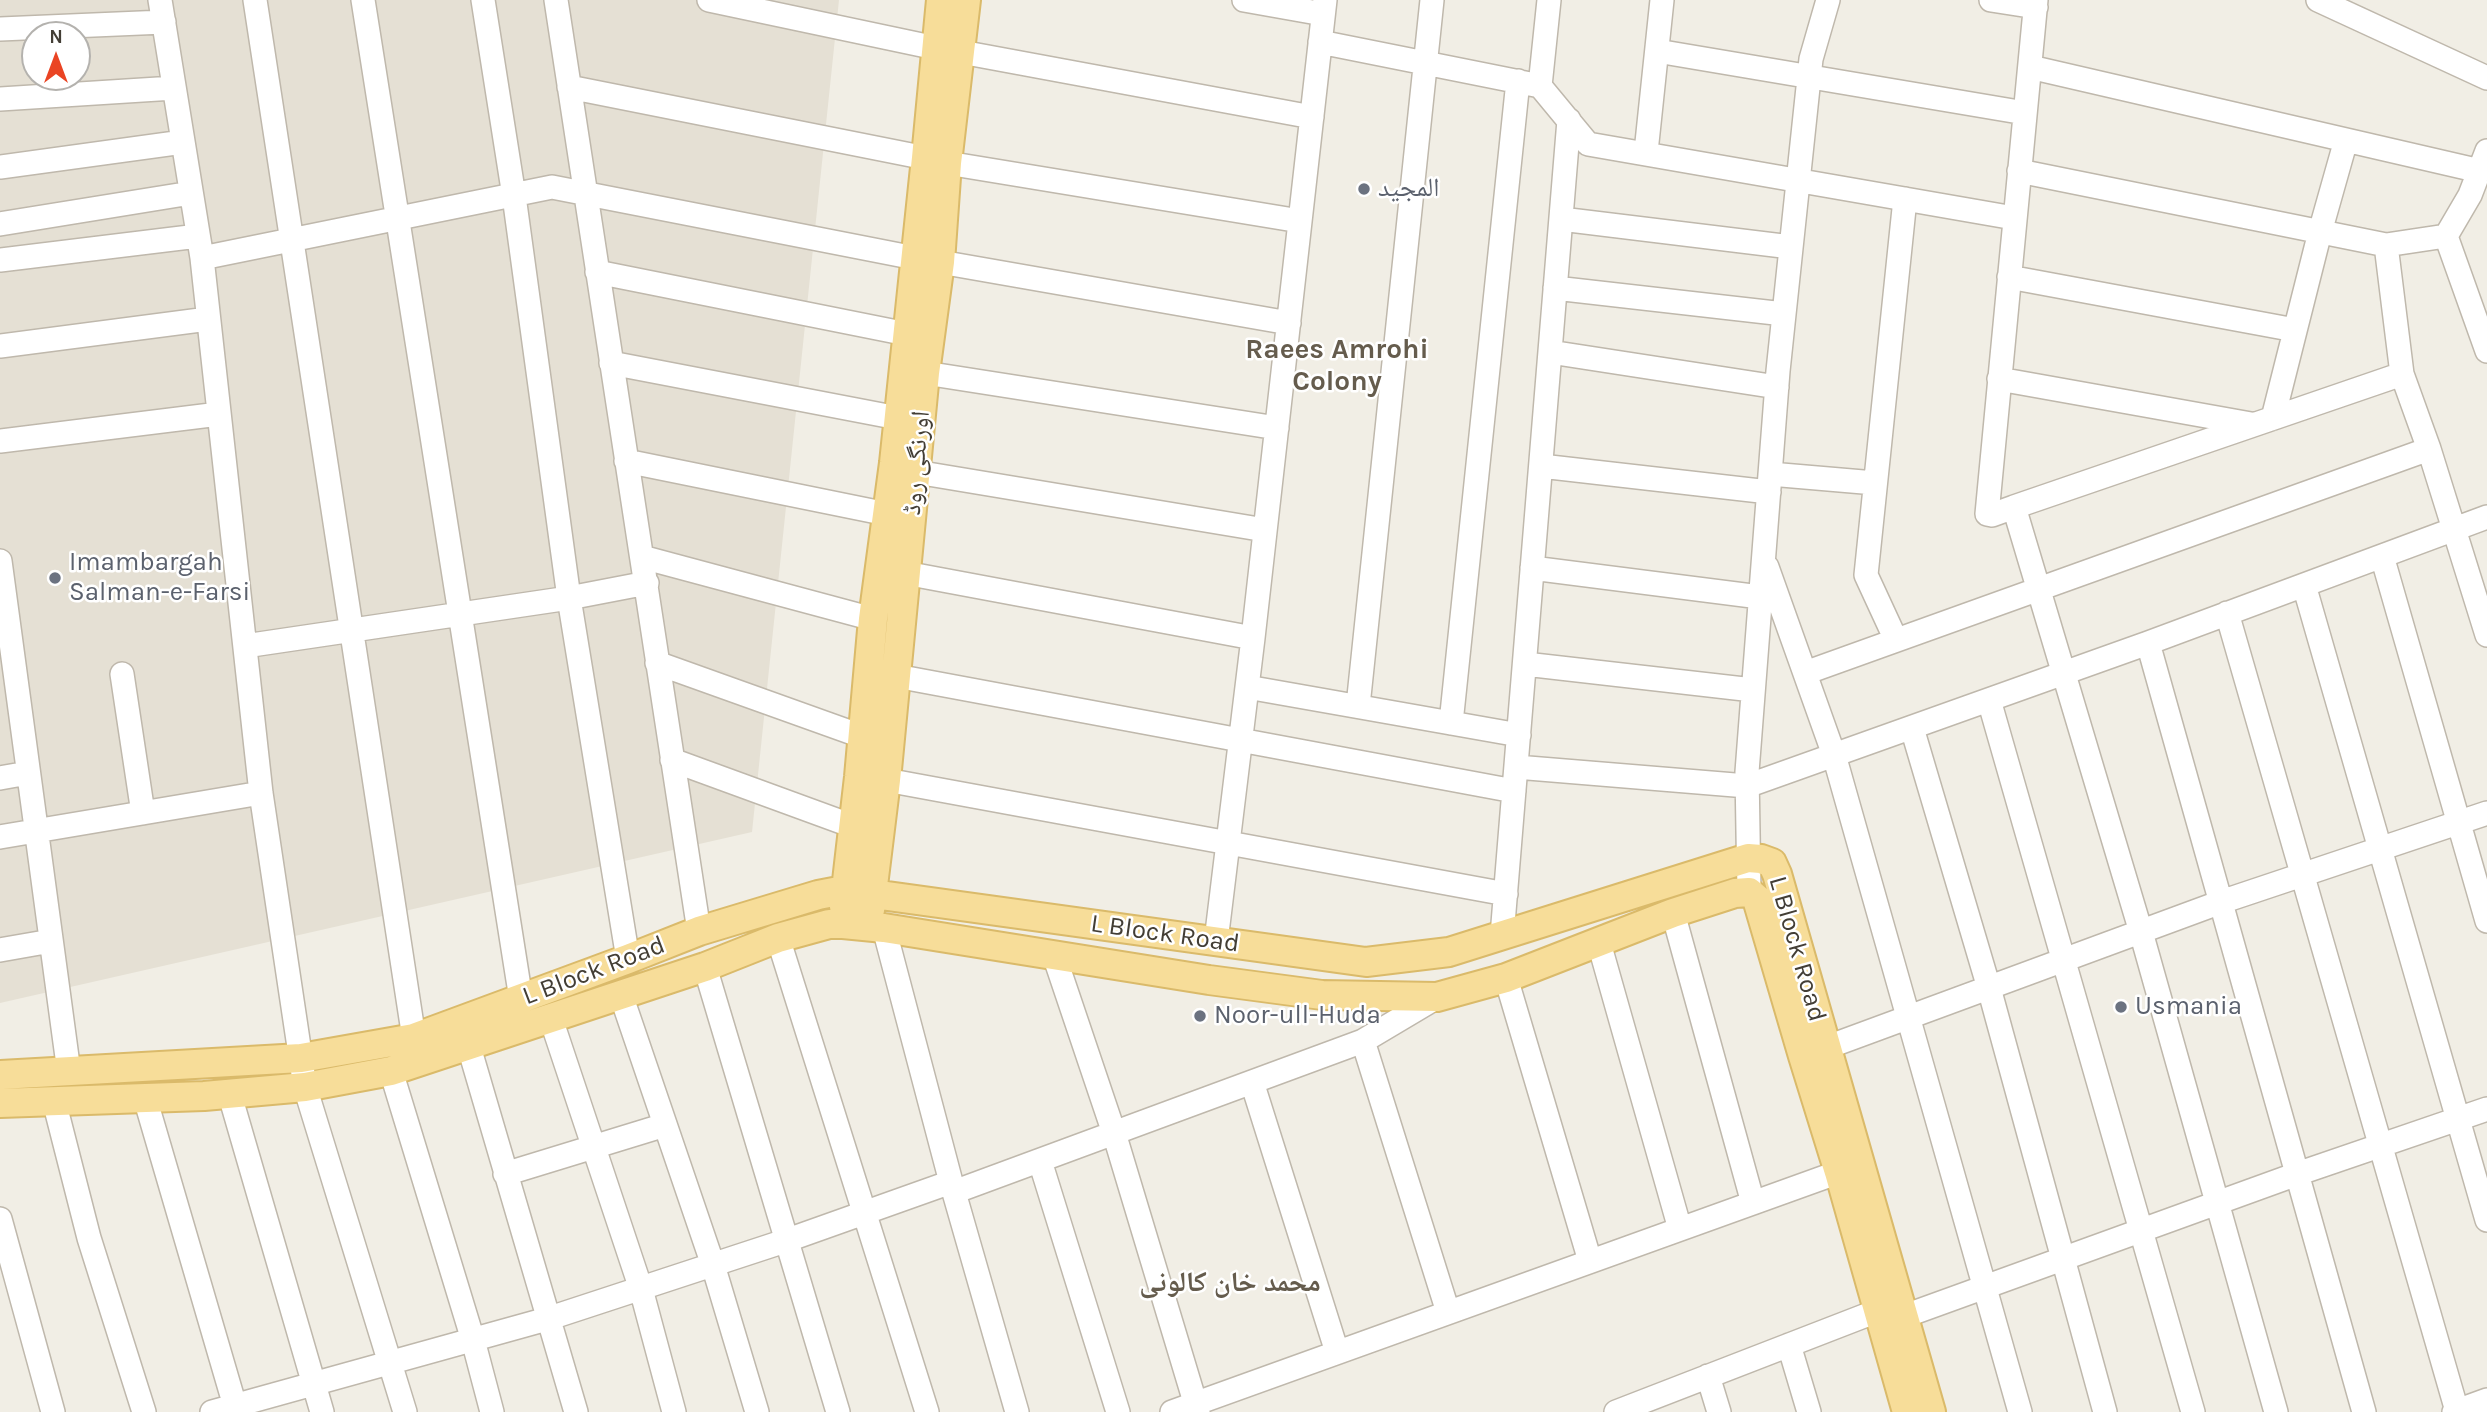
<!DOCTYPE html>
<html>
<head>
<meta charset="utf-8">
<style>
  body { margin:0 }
  #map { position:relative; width:2487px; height:1412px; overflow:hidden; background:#f1eee5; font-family:Karla,sans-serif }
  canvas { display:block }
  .north { position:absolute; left:21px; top:21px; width:70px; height:70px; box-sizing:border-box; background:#fff; border:2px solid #b4b2ae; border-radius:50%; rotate:0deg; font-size:19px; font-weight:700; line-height:28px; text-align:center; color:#433e35 }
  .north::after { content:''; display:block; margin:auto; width:24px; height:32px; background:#ea4423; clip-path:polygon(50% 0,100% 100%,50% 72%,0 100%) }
</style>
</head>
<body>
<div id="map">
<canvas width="2487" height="1412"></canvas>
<div class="north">N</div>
</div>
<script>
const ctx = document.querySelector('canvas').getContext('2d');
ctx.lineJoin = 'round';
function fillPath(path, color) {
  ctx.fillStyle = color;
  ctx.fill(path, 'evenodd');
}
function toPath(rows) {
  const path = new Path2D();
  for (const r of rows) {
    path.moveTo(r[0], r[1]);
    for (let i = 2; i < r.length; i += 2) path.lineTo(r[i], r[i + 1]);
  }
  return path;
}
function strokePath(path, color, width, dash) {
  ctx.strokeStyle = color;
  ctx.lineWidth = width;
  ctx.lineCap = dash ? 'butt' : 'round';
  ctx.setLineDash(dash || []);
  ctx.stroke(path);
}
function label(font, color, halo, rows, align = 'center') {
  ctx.font = font + ' Karla,"Noto Naskh Arabic",sans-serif';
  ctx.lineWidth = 5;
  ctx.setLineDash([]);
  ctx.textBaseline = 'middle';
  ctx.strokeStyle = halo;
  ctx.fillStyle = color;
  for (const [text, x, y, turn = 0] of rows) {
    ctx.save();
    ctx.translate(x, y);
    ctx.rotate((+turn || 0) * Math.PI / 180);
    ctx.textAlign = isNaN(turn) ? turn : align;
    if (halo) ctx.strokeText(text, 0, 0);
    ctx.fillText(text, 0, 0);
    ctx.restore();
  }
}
fillPath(toPath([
  [0,0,839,0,752,832,0,1003],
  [35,35,77,35,77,77,35,77]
]), '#e5e0d4');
const minor = toPath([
  [160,0,202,258,261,793,305,1087,405,1412],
  [255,0,414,1038],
  [363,0,521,999],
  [483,0,514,196,569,598,628,959],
  [556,0,699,931],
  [709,0,936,48],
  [1244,0,1323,14],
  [1991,0,2036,7],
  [2318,0,2487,78],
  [0,29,164,22],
  [1320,42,1540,86,1588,144,2014,218],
  [1657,51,2025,113],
  [961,52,1312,117],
  [2030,67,2480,171],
  [1540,86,1549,0],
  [569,87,926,158],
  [0,99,174,88],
  [1646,152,1662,0],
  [947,163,1300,221],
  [0,167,183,142],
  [2019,171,2386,245,2446,236,2470,195,2487,151],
  [1561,219,1791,247],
  [0,224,191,193],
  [2446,236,2487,351],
  [2386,245,2402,374],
  [202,258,552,187,915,258],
  [0,260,198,236],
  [940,262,1289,323],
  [597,272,907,334],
  [2009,277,2295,330],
  [1555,288,1784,314],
  [0,346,208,319],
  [1550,352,1777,387],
  [611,363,898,418],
  [925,373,1277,428],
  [1999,379,2251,424],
  [2273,418,2320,232,2346,140],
  [0,441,219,414],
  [626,461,887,514],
  [1541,466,1769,492],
  [916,472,1265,530],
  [1770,474,1875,483],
  [2014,507,1992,515,1987,514,2036,0],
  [2382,556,2487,921],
  [642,557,873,619],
  [0,561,69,1072],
  [1767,567,1834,755,2020,1412],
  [1532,568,1760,597],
  [889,570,1253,638],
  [2304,585,2487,1220],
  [2227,613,2457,1411],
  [1896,640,1866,575,1905,199],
  [2148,643,2364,1412],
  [245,646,569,598,647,583],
  [657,663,861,736],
  [1525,664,1753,690],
  [1805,673,2429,449],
  [122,674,143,813],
  [896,676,1514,791],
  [1247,687,1519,735],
  [1989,700,2193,1412],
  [1358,706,1432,0],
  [1451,723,1518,81],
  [1912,728,1989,988,2105,1412],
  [672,760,869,832],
  [1516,767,1747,786,2148,643,2487,517],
  [0,778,28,773],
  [886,780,1506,894],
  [0,837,261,793],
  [1749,892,1747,772,1778,371,1811,59,1828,0],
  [1673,913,1753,1203],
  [884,928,951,1182,1017,1412],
  [1502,936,1569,120],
  [778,938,927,1412],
  [1216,941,1253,638,1325,0],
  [1599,943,1680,1229],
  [0,950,51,941],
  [1054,955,1114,1133,1198,1412],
  [705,967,838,1412],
  [1506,978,1590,1261],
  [621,995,713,1265,757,1412],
  [551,1019,641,1289,674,1412],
  [1363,1041,1448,1312],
  [469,1047,576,1412],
  [1825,1048,2221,902,2487,813],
  [391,1071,473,1340,492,1412],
  [1252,1082,1337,1352],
  [229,1092,322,1412],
  [145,1098,235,1406],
  [54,1101,89,1238,144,1412],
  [1040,1161,1118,1412],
  [505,1174,665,1125],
  [954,1192,1363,1041,1437,997],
  [0,1219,53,1412],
  [1902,1317,2297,1174,2487,1109],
  [1789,1345,1809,1412],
  [1708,1376,1719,1412],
  [212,1412,547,1319,785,1241,951,1182],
  [1172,1412,1839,1172],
  [1616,1412,1877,1311],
  [2276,1412,2141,932,2014,507,2402,374,2429,449,2487,635],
  [2454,1412,2487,1400]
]);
const major = toPath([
  [844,907,859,777,873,619,894,463,926,158,941,0],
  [870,910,886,780,925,373,940,262,947,163,966,0],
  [0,1075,301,1058,414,1038,628,959,699,931,818,895,844,890,1366,962,1449,952,1748,858,1761,859,1772,863,1777,874,1931,1412],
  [0,1103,204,1096,305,1087,391,1071,705,967,778,938,829,924,843,924,884,928,1209,980,1322,995,1437,997,1506,978,1673,913,1735,893,1749,892,1757,899,1803,1056,1839,1172,1907,1412]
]);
strokePath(minor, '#bfb8ac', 26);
strokePath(major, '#daba6a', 32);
strokePath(minor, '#fff', 23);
strokePath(major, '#f7dd99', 28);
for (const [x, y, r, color] of [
  [1364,189,7,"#6b7280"],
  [55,578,7,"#6b7280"],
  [2121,1007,7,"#6b7280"],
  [1200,1016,7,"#6b7280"]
]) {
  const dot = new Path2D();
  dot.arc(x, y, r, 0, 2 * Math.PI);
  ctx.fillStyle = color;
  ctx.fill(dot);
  strokePath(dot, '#fff', 2.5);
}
label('26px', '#5b616d', '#fff', [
  ["المجید",1378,189],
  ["Imambargah",69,563],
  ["Salman-e-Farsi",69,593],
  ["Usmania",2135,1007],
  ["Noor-ull-Huda",1214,1016]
], 'left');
label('26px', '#433e35', '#fff', [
  ["اورنگی روڈ",917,463,-85],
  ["L Block Road",1165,934,8],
  ["L Block Road",1797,949,74],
  ["L Block Road",594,971,-21]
]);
label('bold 28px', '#655c4d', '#fff', [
  ["Raees Amrohi",1337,350],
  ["Colony",1337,382],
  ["محمد خان کالونی",1230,1283]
]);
</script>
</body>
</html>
